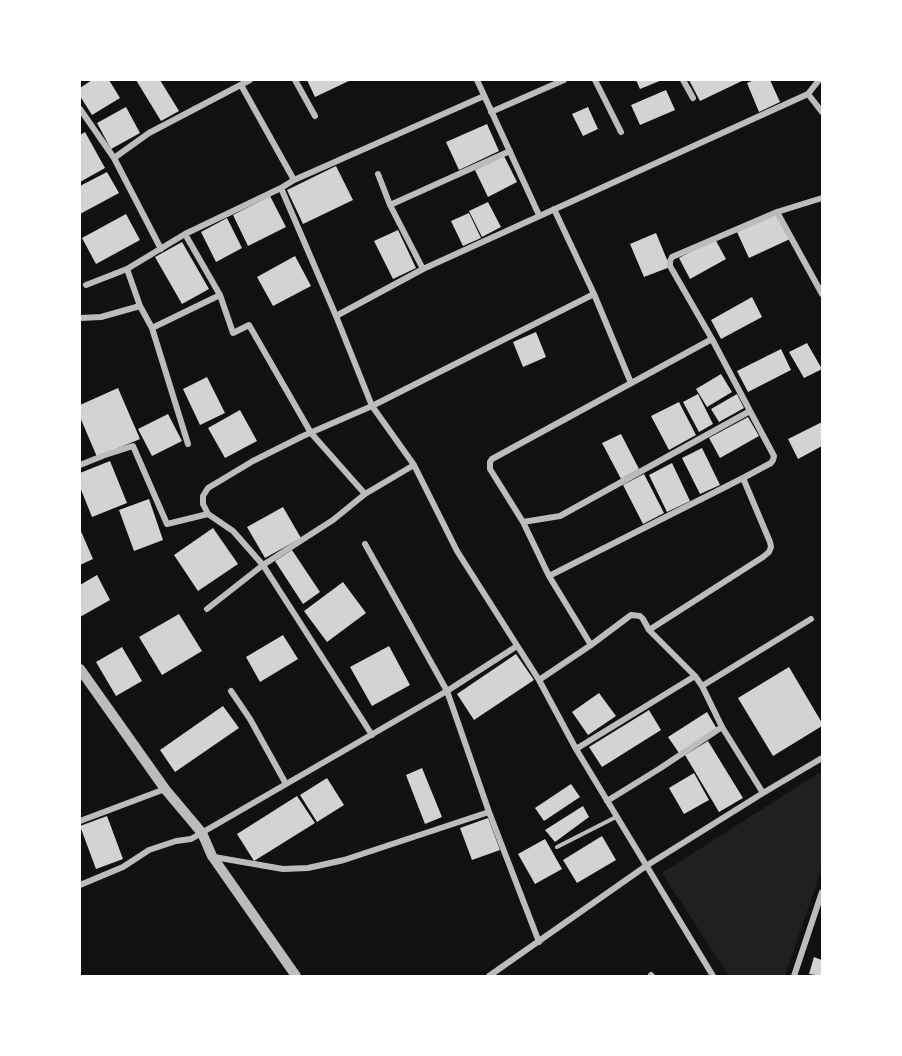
<!DOCTYPE html>
<html>
<head>
<meta charset="utf-8">
<style>
  body { margin:0 }
  #map { position:relative; width:902px; height:1056px; overflow:hidden; background:#111; font-family:Inter,sans-serif }
  canvas { display:block }
  .frame { position:absolute; inset:0; border:81px solid #fff; pointer-events:none }
</style>
</head>
<body>
<div id="map">
<canvas width="902" height="1056"></canvas>
<div class="frame"></div>
</div>
<script>
const ctx = document.querySelector('canvas').getContext('2d');
ctx.lineJoin = 'round';
function fillPath(path, color) {
  ctx.fillStyle = color;
  ctx.fill(path, 'evenodd');
}
function toPath(rows) {
  const path = new Path2D();
  for (const r of rows) {
    path.moveTo(r[0], r[1]);
    for (let i = 2; i < r.length; i += 2) path.lineTo(r[i], r[i + 1]);
  }
  return path;
}
function strokePath(path, color, width, dash) {
  ctx.strokeStyle = color;
  ctx.lineWidth = width;
  ctx.lineCap = dash ? 'butt' : 'round';
  ctx.setLineDash(dash || []);
  ctx.stroke(path);
}
fillPath(toPath([
  [822,771,822,867,785,976,729,976,662,873]
]), '#202020');
fillPath(toPath([
  [92,80,109,80,120,98,92,115,80,96,80,88],
  [136,80,160,80,179,111,161,121],
  [307,80,351,80,315,97],
  [636,80,662,80,640,89],
  [689,80,744,80,700,101],
  [754,80,770,80,780,102,759,112,747,83],
  [666,90,675,110,640,125,631,105],
  [126,107,140,133,111,149,97,123],
  [588,107,598,129,583,136,572,114],
  [487,124,499,151,459,170,446,142],
  [85,132,105,168,80,182,80,135],
  [504,156,517,182,488,197,475,170],
  [336,166,353,200,303,224,287,190],
  [107,172,119,193,80,214,80,186],
  [270,196,286,227,248,246,233,215],
  [488,202,501,227,482,237,469,211],
  [469,213,481,238,463,246,451,221],
  [777,213,790,239,749,258,737,232],
  [126,214,140,240,96,264,82,238],
  [227,218,242,248,216,262,201,232],
  [398,230,416,268,393,279,374,241],
  [656,233,670,267,644,277,630,244],
  [715,239,726,259,690,279,679,258],
  [182,242,209,289,182,304,155,257],
  [295,256,311,286,273,306,257,277],
  [752,297,762,317,721,339,711,320],
  [536,332,546,357,523,367,513,342],
  [807,343,822,369,804,378,789,352],
  [781,349,791,370,748,392,737,371],
  [721,374,732,392,707,407,696,389],
  [207,377,225,413,200,425,183,389],
  [118,388,140,439,97,457,80,417,80,405],
  [698,394,713,424,699,432,683,402],
  [737,394,744,408,719,422,711,409],
  [679,402,696,435,669,450,651,416],
  [240,410,257,441,225,458,208,428],
  [168,414,182,441,152,456,138,429],
  [748,417,759,436,720,458,709,438],
  [822,422,822,446,798,459,788,439],
  [621,434,639,469,621,479,602,443],
  [702,448,720,485,700,494,682,458],
  [110,461,127,503,92,517,80,487,80,473],
  [672,463,690,501,667,512,649,475],
  [644,474,664,513,643,524,623,485],
  [149,499,163,540,134,551,119,510],
  [283,507,301,538,265,558,247,527],
  [213,528,238,564,198,591,174,555],
  [80,529,93,559,80,565],
  [292,550,320,592,303,604,275,561],
  [97,575,110,600,80,617,80,585],
  [343,582,366,613,327,642,304,611],
  [179,614,202,651,162,675,139,637],
  [283,635,298,659,260,682,246,657],
  [389,646,410,685,372,706,350,667],
  [122,647,142,681,116,696,96,662],
  [516,654,534,680,474,720,457,694],
  [789,667,822,723,822,726,773,756,738,698],
  [599,693,616,716,588,735,572,712],
  [223,706,239,728,175,772,160,750],
  [649,710,661,730,602,767,589,747],
  [707,712,717,729,679,753,668,737],
  [708,741,743,798,719,812,685,755],
  [422,768,442,817,425,824,406,775],
  [694,773,709,800,684,814,669,788],
  [327,778,344,805,317,822,300,795],
  [571,784,580,797,544,821,535,808],
  [297,796,315,823,254,861,237,834],
  [583,806,589,817,555,842,545,830],
  [107,816,123,859,96,869,80,826],
  [488,818,500,850,472,860,460,828],
  [602,836,616,860,577,883,563,860],
  [545,839,562,869,535,884,518,854],
  [814,957,822,960,822,976,809,974]
]), '#d3d3d3');
strokePath(toPath([
  [557,847,616,817]
]), '#bcbcbc', 4);
strokePath(toPath([
  [295,80,315,116],
  [477,80,539,215],
  [595,80,621,132],
  [683,80,693,98],
  [241,85,294,180],
  [808,94,822,112],
  [80,109,114,158,161,249],
  [491,112,564,80],
  [114,158,149,133,250,80],
  [378,174,390,205,423,269],
  [281,188,336,316,372,406,414,465,457,551,539,680,576,749,713,976],
  [390,205,510,151],
  [554,209,594,294,631,383],
  [777,212,822,294],
  [185,234,220,295,233,333,249,325,311,433,365,494],
  [127,269,140,306,152,328,188,444],
  [86,285,127,269,185,234,281,188,294,180,484,96],
  [336,316,423,269,808,94,819,80],
  [80,318,101,317,140,306],
  [152,328,220,295],
  [80,465,105,455,133,446,167,524,208,514],
  [743,478,771,463,773,460,774,456,750,411],
  [523,522,560,516,750,411,712,339,670,266,670,261,672,257,777,212,822,198],
  [365,544,447,691,489,812,539,942],
  [549,576,743,478,770,542,771,547,769,552,763,557,649,630],
  [207,609,263,565,333,520,365,494,414,465],
  [591,645,549,576,523,522,490,469,490,462,492,459,712,339],
  [539,680,591,645,631,615,640,616,643,619,649,630,695,676,702,686,722,727,763,793],
  [702,686,811,619],
  [231,691,250,719,286,784],
  [372,735,263,565,233,531,208,514,203,504,203,496,208,488,253,461,303,436,372,406,594,294],
  [576,749,695,676],
  [607,801,659,769,722,727],
  [80,821,165,789],
  [214,857,283,869,308,868,344,860,489,812],
  [80,885,123,867,149,850,176,841,191,839,447,691,517,646],
  [651,975,652,976],
  [489,976,646,866,763,793,822,758],
  [794,976,822,892]
]), '#bcbcbc', 6);
strokePath(toPath([
  [80,669,165,789,202,833,212,856,296,976]
]), '#bcbcbc', 10);
</script>
</body>
</html>
